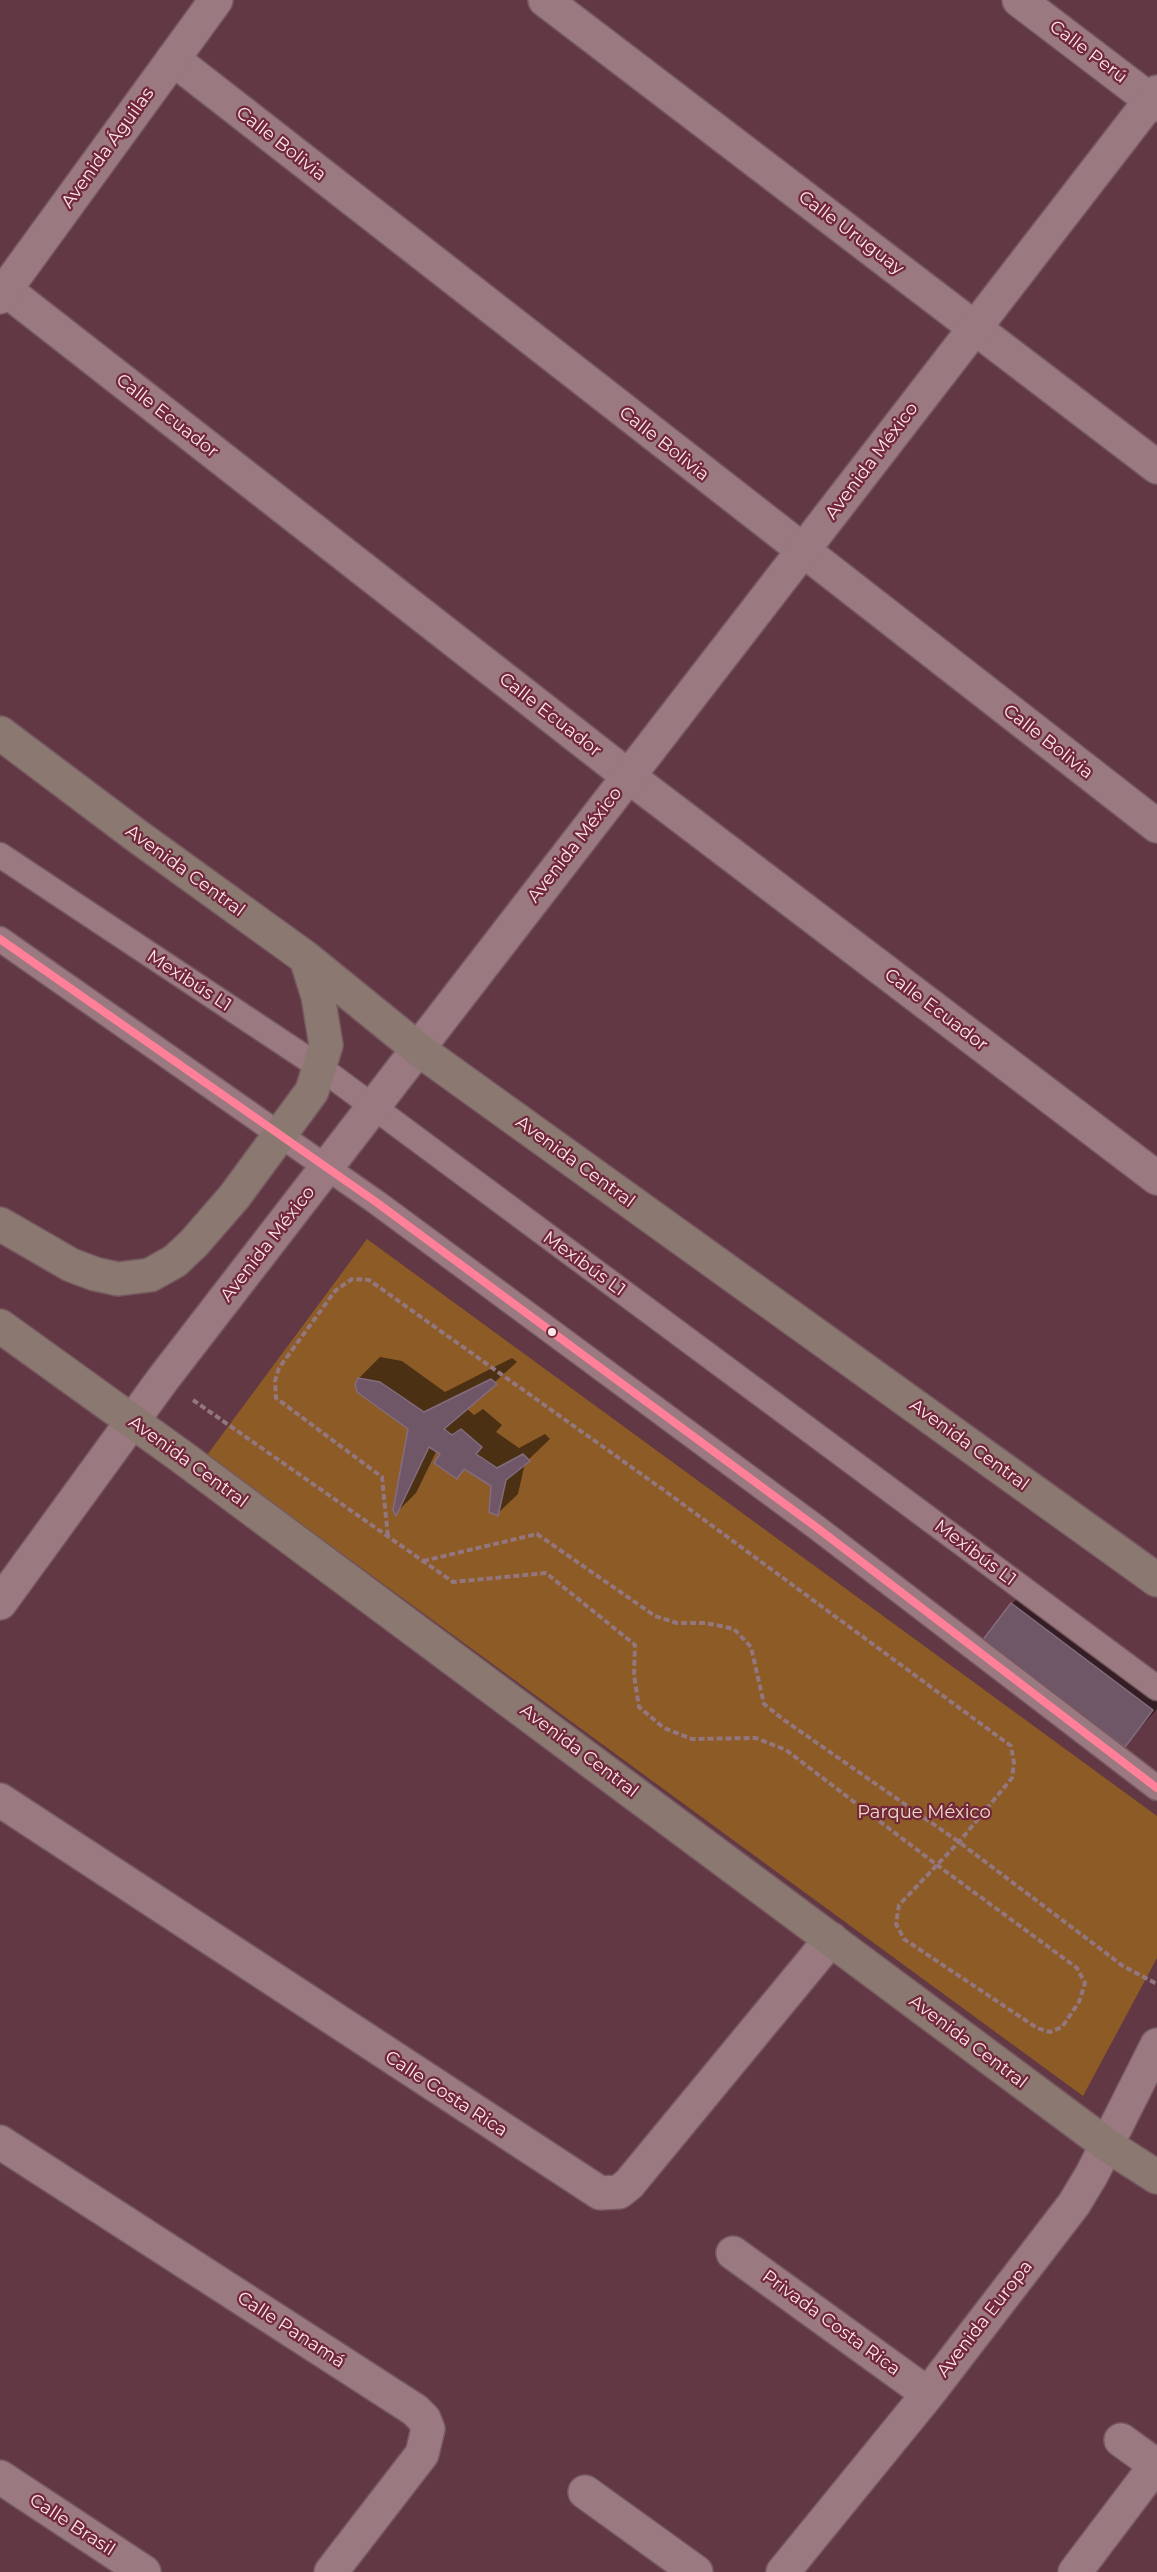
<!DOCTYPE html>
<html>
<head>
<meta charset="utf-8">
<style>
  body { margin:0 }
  canvas { display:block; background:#613843 }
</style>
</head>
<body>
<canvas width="1157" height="2572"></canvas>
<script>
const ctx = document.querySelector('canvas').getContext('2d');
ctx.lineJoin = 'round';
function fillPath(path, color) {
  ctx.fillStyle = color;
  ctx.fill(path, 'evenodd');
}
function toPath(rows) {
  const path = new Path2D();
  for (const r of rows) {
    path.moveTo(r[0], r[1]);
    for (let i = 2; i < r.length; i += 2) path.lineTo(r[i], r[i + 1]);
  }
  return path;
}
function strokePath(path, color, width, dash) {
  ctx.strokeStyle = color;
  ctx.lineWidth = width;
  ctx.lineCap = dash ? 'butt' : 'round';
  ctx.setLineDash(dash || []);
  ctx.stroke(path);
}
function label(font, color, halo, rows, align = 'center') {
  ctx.font = font + ' Montserrat,sans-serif';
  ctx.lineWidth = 4.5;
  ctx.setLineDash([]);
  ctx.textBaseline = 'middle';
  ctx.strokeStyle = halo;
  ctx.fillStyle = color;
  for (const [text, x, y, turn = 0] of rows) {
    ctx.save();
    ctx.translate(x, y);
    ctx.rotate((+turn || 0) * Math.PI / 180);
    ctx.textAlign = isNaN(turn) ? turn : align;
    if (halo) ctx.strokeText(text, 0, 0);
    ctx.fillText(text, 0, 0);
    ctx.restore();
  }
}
fillPath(toPath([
  [367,1239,1157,1816,1157,1958,1083,2096,207,1455]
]), '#8d5b26');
fillPath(toPath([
  [380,1357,402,1361,445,1392,512,1358,517,1362,466,1408,474,1415,483,1409,502,1425,496,1432,519,1448,545,1434,550,1439,525,1463,518,1494,497,1514,493,1485,466,1468,457,1477,442,1454,437,1450,416,1493,396,1513,409,1428,359,1378],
  [1033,1582,1157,1677,1157,1709,1125,1745,984,1641,1012,1604]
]), '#0007');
const building = toPath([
  [358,1378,380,1382,424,1412,491,1379,497,1384,444,1429,452,1435,461,1429,482,1447,476,1454,497,1468,523,1454,530,1461,506,1480,498,1516,489,1512,491,1486,464,1469,457,1479,434,1463,440,1454,429,1447,396,1516,393,1510,408,1429,357,1392,355,1384,358,1378],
  [1011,1603,1153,1710,1125,1747,982,1641,1011,1603]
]);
fillPath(building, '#6f5767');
strokePath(building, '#856c7e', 1.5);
const lane = toPath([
  [0,855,321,1068,1157,1688],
  [0,939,376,1202,816,1527,1157,1788]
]);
const street = toPath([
  [545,0,1157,467],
  [1019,0,1157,105],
  [173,59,1157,826],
  [6,290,628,776,1157,1178],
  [0,1800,600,2193,619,2192,629,2184,831,1939],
  [0,2142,415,2410,424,2419,428,2429,422,2454,331,2572],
  [733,2253,928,2394],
  [1121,2440,1157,2466],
  [0,2477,144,2572],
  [585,2492,696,2572],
  [783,2572,928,2394,1074,2204,1092,2174,1157,2045],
  [1075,2572,1156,2465]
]);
const secondary = toPath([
  [0,297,216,0],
  [0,1603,163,1379,1157,92]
]);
const highway = toPath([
  [0,733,137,836,306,958,418,1049,1157,1580],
  [0,1224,71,1265,95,1274,118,1279,150,1275,175,1261,194,1243,234,1197,312,1091,326,1045,318,996,306,958],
  [0,1326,182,1457,1107,2145,1157,2177]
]);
strokePath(lane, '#765860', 27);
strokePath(street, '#765860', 36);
strokePath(secondary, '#765860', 36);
strokePath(highway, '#765860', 36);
strokePath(toPath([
  [193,1400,453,1582,546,1573,635,1645,634,1675,639,1707,664,1728,692,1739,756,1738,786,1750,937,1865,1077,1968,1085,1983,1079,2002,1062,2027,1050,2032,1037,2028,904,1939,896,1924,899,1905,937,1865,959,1842,1012,1778,1014,1763,1011,1746,665,1491,369,1280,352,1279,335,1291,279,1368,275,1381,276,1398,382,1477,388,1537],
  [423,1561,537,1534,655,1616,677,1623,706,1623,734,1629,751,1647,764,1704,784,1720,959,1842,1123,1966,1157,1984]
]), '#93767e', 4, [6, 3]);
strokePath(lane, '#9a7981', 24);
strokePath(street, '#9a7981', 33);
strokePath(secondary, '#9a7981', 33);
strokePath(highway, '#8b7971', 33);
strokePath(toPath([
  [0,939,376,1202,816,1527,1157,1788]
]), '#ff8098', 8);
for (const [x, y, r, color] of [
  [552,1332,5,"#fae7ea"]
]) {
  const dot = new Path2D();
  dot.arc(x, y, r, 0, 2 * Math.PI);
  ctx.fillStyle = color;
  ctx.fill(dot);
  strokePath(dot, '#72273b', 2);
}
label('18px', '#fae7ea', '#72273b', [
  ["Calle Perú",1088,52,37],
  ["Calle Bolivia",281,144,38],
  ["Avenida Águilas",108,148,-54],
  ["Calle Uruguay",851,233,37],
  ["Calle Ecuador",167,416,38],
  ["Calle Bolivia",664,444,38],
  ["Avenida México",872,461,-53],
  ["Calle Ecuador",550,715,38],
  ["Calle Bolivia",1048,742,38],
  ["Avenida México",575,845,-52],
  ["Avenida Central",185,871,36],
  ["Mexibús L1",189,981,33],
  ["Calle Ecuador",936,1010,37],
  ["Avenida Central",575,1162,36],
  ["Avenida México",268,1244,-52],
  ["Mexibús L1",584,1264,36],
  ["Avenida Central",969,1445,36],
  ["Avenida Central",188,1462,36],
  ["Mexibús L1",975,1553,37],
  ["Avenida Central",579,1751,37],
  ["Avenida Central",968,2042,37],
  ["Calle Costa Rica",446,2094,33],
  ["Avenida Europa",985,2319,-52],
  ["Privada Costa Rica",831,2323,36],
  ["Calle Panamá",291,2330,33],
  ["Calle Brasil",72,2525,33]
]);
label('18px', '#efdac4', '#72273b', [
  ["Parque México",924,1813]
]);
</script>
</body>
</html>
